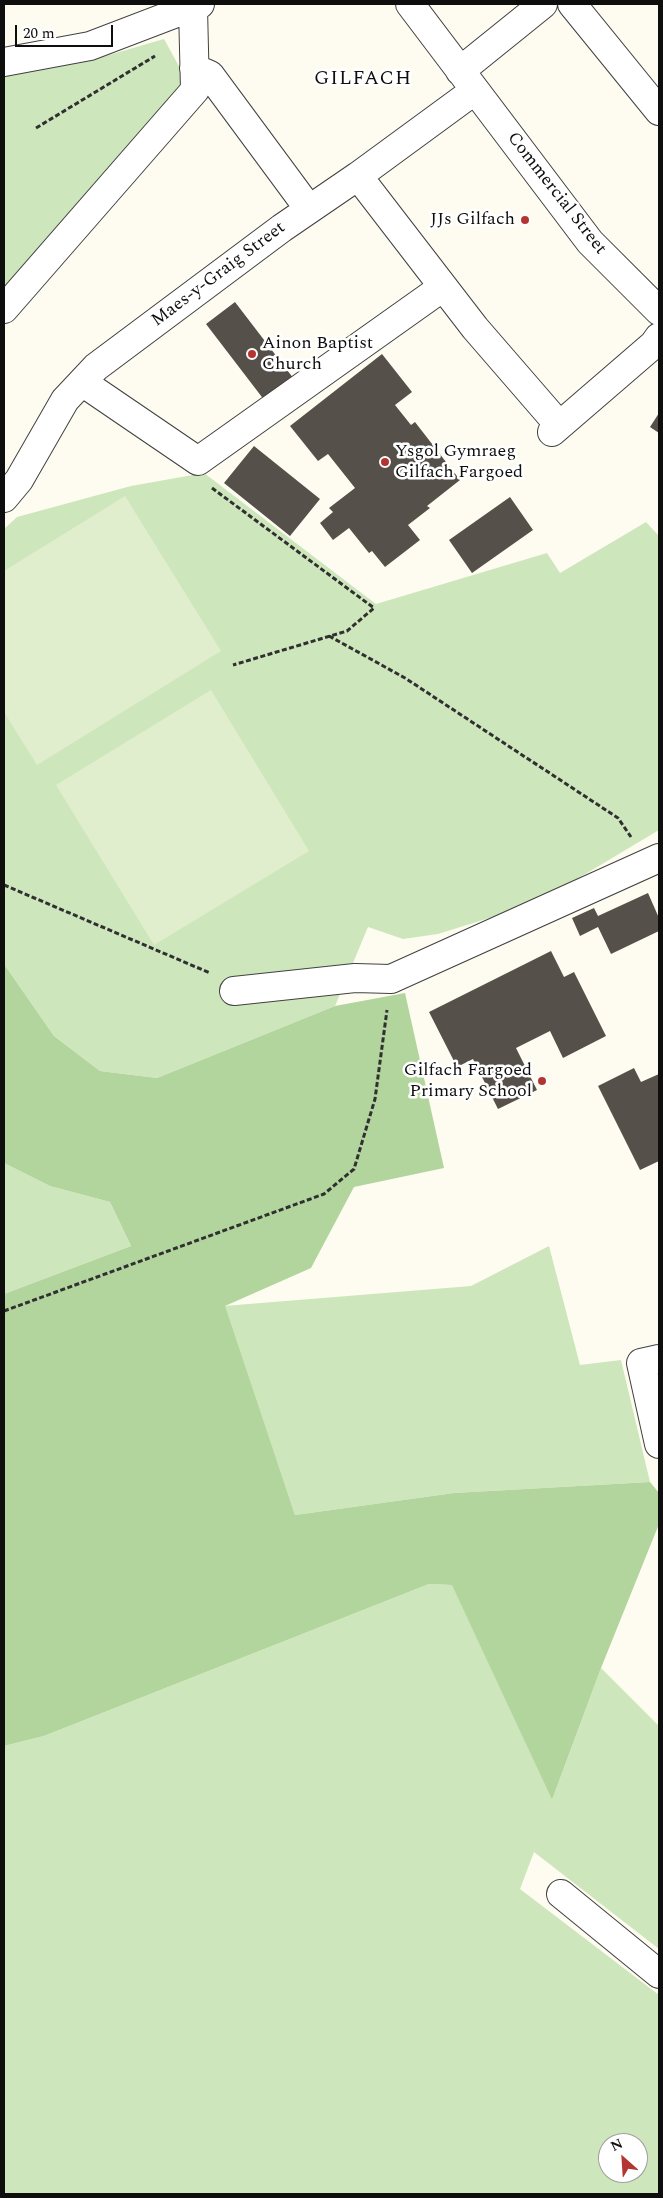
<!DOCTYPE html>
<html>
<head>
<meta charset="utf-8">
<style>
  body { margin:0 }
  #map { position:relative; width:663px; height:2198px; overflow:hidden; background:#fefcf0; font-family:Spectral,serif }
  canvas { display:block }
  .frame { position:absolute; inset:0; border:5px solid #0e0e0e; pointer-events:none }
  .north { position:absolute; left:598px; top:2133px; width:50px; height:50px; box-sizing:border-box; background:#fff; border:1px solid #9f9f9f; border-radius:50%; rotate:334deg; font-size:14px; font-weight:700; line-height:20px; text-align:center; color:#0e0e0e }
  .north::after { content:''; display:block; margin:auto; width:18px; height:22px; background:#b33531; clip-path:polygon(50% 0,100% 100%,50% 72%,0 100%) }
  .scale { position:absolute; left:15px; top:25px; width:98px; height:22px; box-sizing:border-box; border:2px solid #0e0e0e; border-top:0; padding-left:6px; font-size:15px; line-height:18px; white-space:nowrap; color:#0e0e0e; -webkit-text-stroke:4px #fff; paint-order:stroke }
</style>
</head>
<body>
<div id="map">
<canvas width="663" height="2198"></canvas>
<div class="frame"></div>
<div class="north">N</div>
<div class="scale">20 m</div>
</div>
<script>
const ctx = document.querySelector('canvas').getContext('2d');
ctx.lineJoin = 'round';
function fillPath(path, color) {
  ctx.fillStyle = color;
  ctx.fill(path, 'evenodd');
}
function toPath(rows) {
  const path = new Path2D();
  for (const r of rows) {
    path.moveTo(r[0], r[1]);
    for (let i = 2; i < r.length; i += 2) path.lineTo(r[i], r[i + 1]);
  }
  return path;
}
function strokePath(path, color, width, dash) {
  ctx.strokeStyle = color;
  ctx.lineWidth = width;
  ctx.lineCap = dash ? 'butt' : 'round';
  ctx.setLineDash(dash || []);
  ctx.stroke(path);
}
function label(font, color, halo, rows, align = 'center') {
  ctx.font = font + ' Spectral,serif';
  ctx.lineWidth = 5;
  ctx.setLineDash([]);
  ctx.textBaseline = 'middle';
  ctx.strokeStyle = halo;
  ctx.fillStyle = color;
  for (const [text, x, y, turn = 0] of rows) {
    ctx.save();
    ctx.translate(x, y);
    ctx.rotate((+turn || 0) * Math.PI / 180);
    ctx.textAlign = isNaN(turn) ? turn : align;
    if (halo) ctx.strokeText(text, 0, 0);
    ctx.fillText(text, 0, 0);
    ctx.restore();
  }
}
fillPath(toPath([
  [164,39,186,79,168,114,4,297,4,75,109,55],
  [204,473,376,604,547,553,560,573,646,522,659,536,659,830,572,882,499,915,438,934,403,939,368,927,335,1006,157,1078,100,1071,54,1036,4,964,4,529,17,517,131,486],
  [4,1163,50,1186,110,1202,131,1246,4,1294],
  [549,1246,580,1365,621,1360,650,1482,454,1493,295,1515,224,1306,471,1286],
  [429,1584,453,1585,552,1800,601,1668,659,1726,659,1949,534,1852,520,1889,659,1995,659,2194,4,2194,4,1746,44,1736],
  [608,2143,638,2143,638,2173,608,2173]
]), '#cee6bc');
fillPath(toPath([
  [4,964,54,1036,100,1071,157,1078,335,1006,405,993,444,1168,354,1187,311,1268,225,1306,295,1515,454,1493,650,1482,659,1493,659,1524,601,1668,552,1800,452,1585,429,1584,44,1736,4,1746,4,1294,131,1246,110,1202,50,1186,4,1163]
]), '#b2d59d');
fillPath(toPath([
  [125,496,221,651,37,765,4,712,4,571],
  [211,690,309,851,154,945,56,785]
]), '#e0eecd');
fillPath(toPath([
  [235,302,297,383,268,405,206,324],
  [382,354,412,392,395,405,411,425,415,422,460,480,427,506,430,508,408,525,420,540,385,567,372,551,369,553,349,528,333,540,320,523,333,512,329,508,355,488,328,454,318,461,290,426],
  [659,413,659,433,650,427],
  [254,446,320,499,290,536,224,483],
  [510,497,533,530,472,573,449,540],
  [648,893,659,918,659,931,611,954,598,927,580,936,572,918,594,908,598,916],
  [551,951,564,977,574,972,606,1036,563,1058,550,1031,516,1048,537,1090,498,1109,473,1059,457,1067,429,1012],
  [634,1068,641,1082,659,1074,659,1161,640,1170,598,1086]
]), '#56504b');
const minor = toPath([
  [410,4,590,242,659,311],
  [572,4,659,111],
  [4,62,90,46,200,4],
  [194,68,210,75,309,209],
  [460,71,543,4],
  [358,176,475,328,559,425],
  [4,309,195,90,193,8,189,4],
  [82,382,198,461,443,287],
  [552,432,654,344,659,337],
  [4,498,19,480,65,400,96,367,282,228,358,176,474,91],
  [234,991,355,978,391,979,659,858],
  [659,1359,641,1363,659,1444],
  [561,1894,659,1974]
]);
strokePath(minor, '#414141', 30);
strokePath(toPath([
  [36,128,155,56],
  [212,488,374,608,347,631,233,665],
  [329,636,405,678,618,818,631,837],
  [4,885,210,973],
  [4,1311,324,1194,354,1169,375,1099,387,1010]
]), '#303030', 3, [5, 2.5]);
strokePath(minor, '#fff', 28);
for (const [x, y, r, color] of [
  [525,220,5,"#b33531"],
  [252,354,5,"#b33531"],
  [385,462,5,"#b33531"],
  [542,1081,5,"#b33531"]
]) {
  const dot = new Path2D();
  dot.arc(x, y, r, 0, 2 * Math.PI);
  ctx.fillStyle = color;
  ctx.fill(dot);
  strokePath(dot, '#fff', 2);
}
label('18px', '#0e0e0e', '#fff', [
  ["Commercial Street",556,194,52],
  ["Maes-y-Graig Street",219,275,-37]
]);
label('18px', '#0e0e0e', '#fff', [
  ["JJs Gilfach",515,220],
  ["Ainon Baptist",262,344,"left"],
  ["Church",262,365,"left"],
  ["Ysgol Gymraeg",395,452,"left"],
  ["Gilfach Fargoed",395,473,"left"],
  ["Gilfach Fargoed",532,1071],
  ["Primary School",532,1092]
], 'right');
ctx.letterSpacing = '1px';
label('20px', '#0e0e0e', '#fff', [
  ["GILFACH",363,80]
]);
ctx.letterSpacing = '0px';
</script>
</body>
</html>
